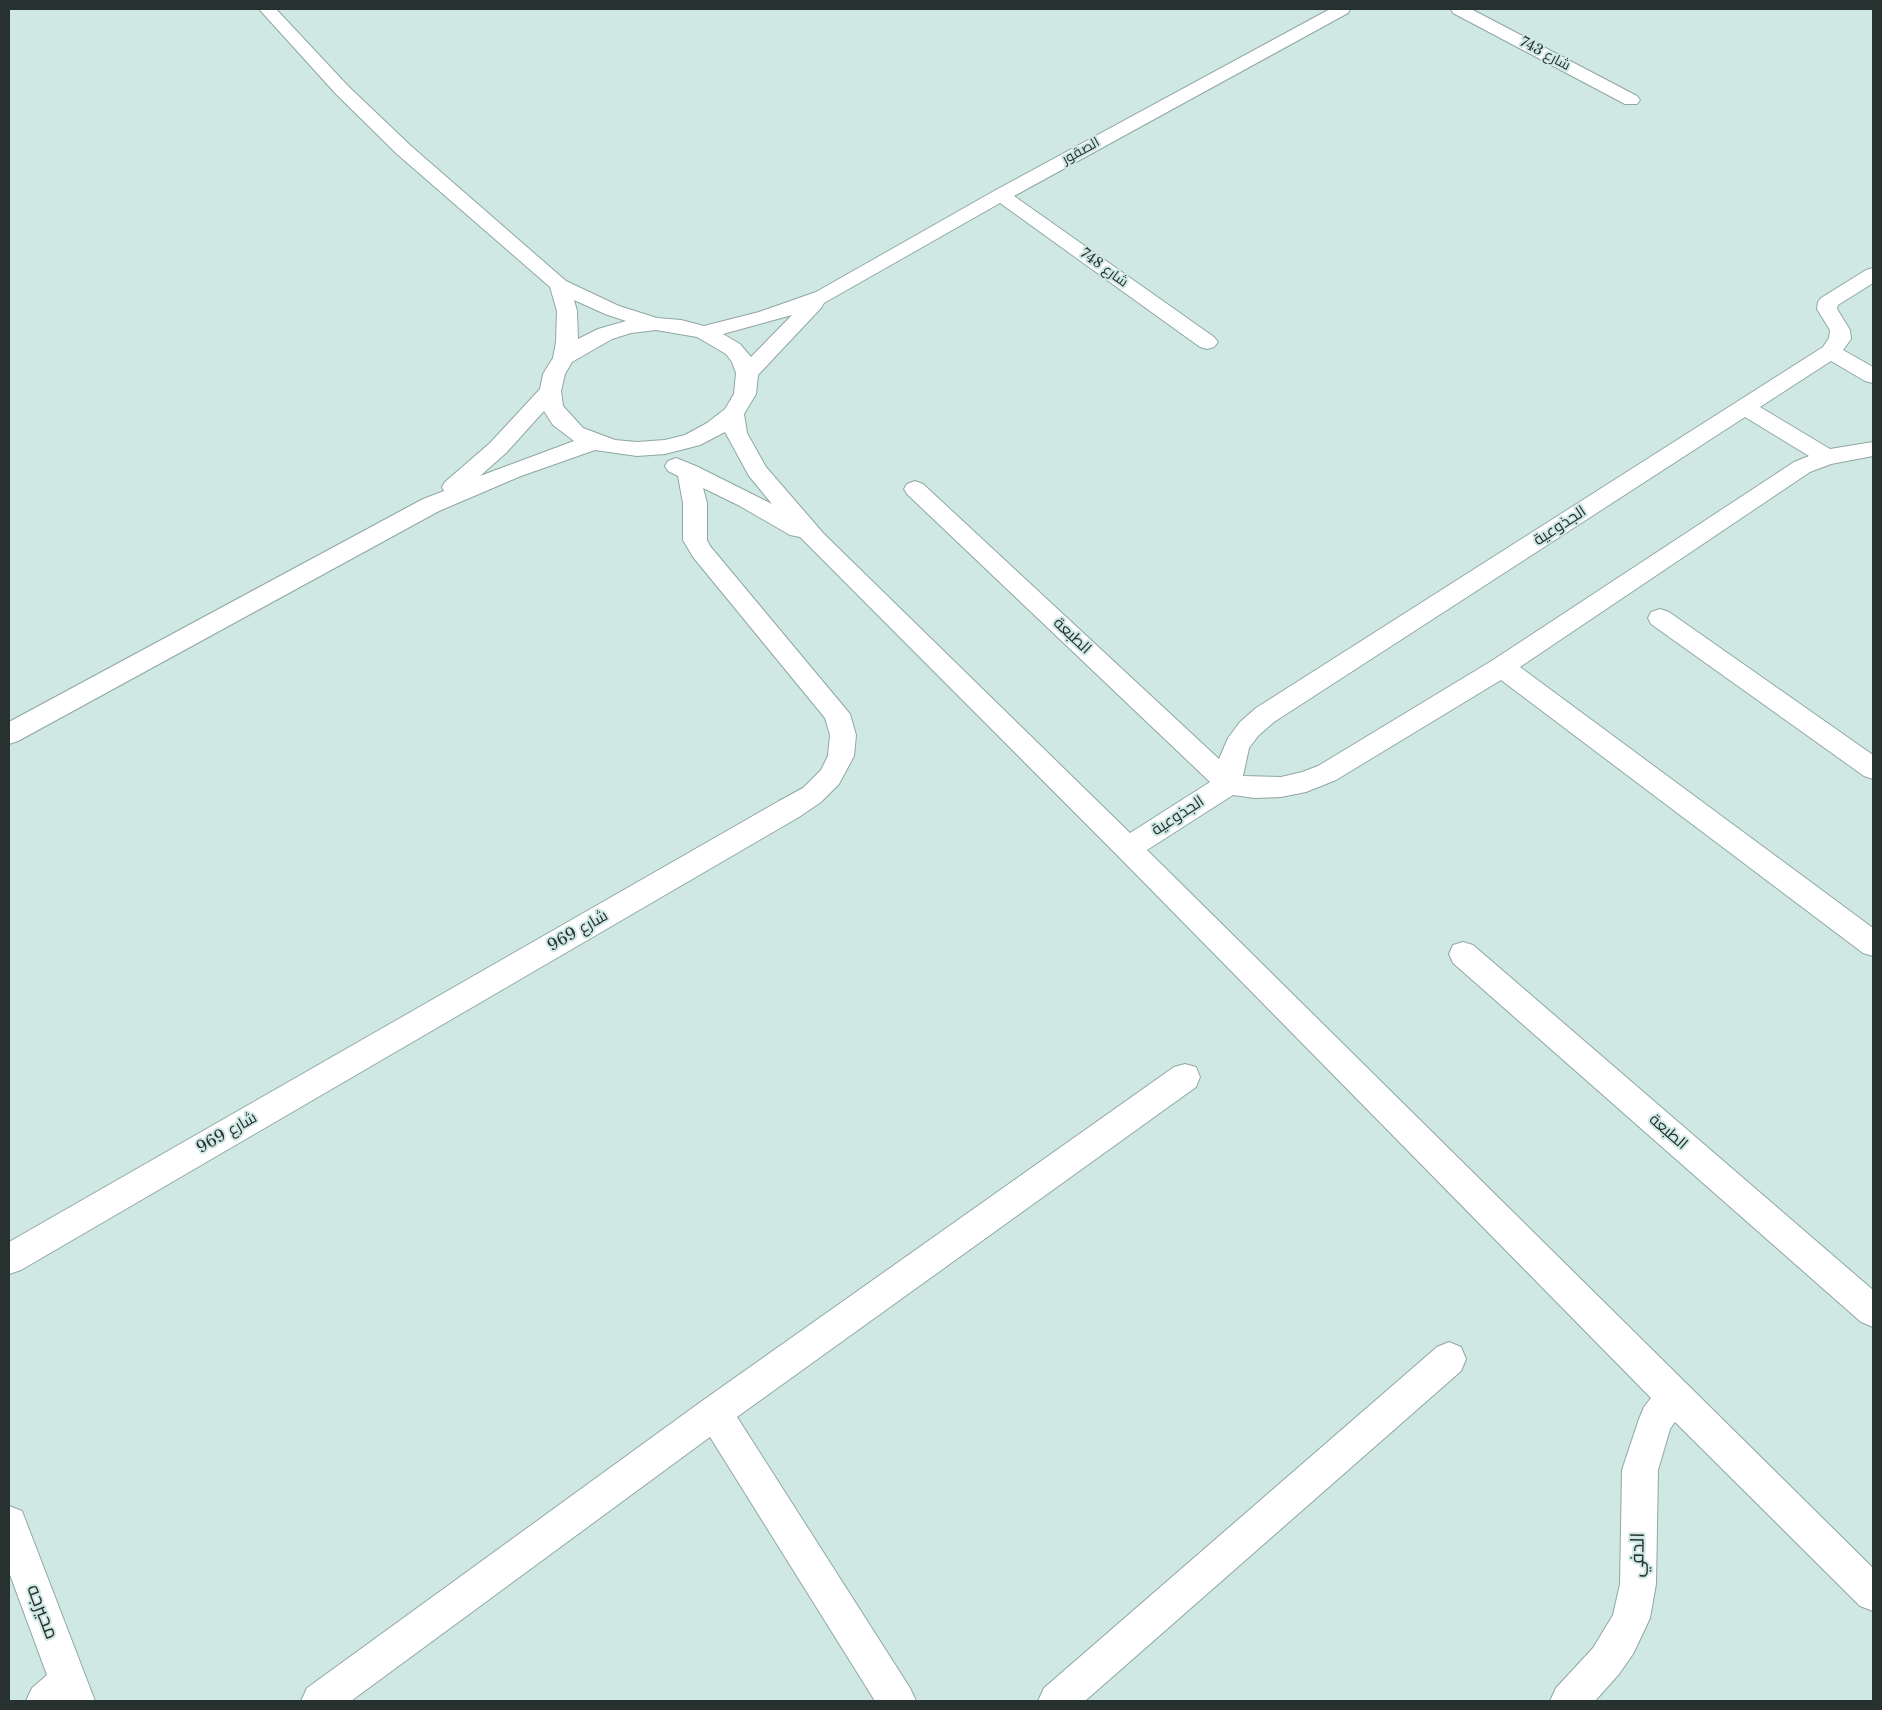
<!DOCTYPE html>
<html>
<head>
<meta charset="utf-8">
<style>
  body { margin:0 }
  #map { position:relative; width:1882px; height:1710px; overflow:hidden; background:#cfe8e3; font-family:"Libre Baskerville",serif }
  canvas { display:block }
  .frame { position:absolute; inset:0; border:10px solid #27312f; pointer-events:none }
</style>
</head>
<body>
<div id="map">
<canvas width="1882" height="1710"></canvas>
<div class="frame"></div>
</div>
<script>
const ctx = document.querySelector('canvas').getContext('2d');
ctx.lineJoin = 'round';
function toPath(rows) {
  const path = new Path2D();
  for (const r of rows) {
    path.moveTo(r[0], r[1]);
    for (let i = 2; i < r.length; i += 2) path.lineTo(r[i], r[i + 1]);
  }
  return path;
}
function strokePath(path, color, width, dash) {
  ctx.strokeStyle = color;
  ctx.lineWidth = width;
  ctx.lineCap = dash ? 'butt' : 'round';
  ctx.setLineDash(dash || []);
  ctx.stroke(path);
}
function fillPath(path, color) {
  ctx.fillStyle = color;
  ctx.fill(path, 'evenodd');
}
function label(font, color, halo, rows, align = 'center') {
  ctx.font = font + ' "Libre Baskerville",Cairo,serif';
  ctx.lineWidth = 4;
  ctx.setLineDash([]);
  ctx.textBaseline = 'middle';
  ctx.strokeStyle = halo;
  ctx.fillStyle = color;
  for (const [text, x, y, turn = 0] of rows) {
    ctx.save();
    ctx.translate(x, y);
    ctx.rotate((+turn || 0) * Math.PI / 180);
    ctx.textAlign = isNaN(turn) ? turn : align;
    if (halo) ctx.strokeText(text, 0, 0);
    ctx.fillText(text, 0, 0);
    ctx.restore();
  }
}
const street = toPath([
  [259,9,276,9,348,86,411,146,566,281,619,306,657,318,681,320,704,326,759,312,816,292,994,191,1330,9,1350,9,1348,13,1014,196,1214,337,1218,342,1214,347,1207,349,1200,347,1000,203,824,303,821,308,758,375,756,394,744,414,747,433,766,467,824,534,1130,833,1210,782,907,494,904,489,907,484,915,481,923,484,1219,759,1228,738,1240,722,1256,708,1823,347,1829,338,1830,330,1817,309,1818,302,1821,298,1866,270,1873,268,1873,283,1838,305,1837,309,1850,330,1851,339,1843,350,1873,367,1873,383,1865,381,1831,361,1760,407,1830,449,1873,442,1873,456,1831,464,1810,472,1520,667,1873,928,1873,956,1863,953,1501,680,1336,780,1306,792,1281,797,1255,798,1233,795,1147,850,1873,1568,1873,1611,1860,1606,1675,1422,1670,1429,1658,1470,1656,1584,1650,1618,1644,1631,1633,1654,1619,1674,1595,1701,1550,1701,1556,1688,1593,1648,1613,1615,1620,1584,1622,1470,1639,1419,1644,1407,1651,1398,1118,856,800,537,790,535,738,505,703,488,707,503,707,540,710,546,850,714,856,735,854,756,839,784,821,802,799,817,21,1270,9,1274,9,1242,779,801,803,788,821,770,828,756,830,735,825,718,693,557,683,540,683,503,678,476,668,471,665,466,668,461,676,458,696,466,772,504,749,476,725,432,700,445,665,454,637,456,595,450,521,476,439,511,18,741,9,744,9,722,423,499,444,491,442,487,445,482,490,443,540,389,543,374,553,358,556,342,557,311,550,287,397,154,336,94,259,9],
  [574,300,605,314,626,321,598,329,578,339,577,311,574,300],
  [792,315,751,357,740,344,723,334,792,315],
  [656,330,697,337,726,354,732,362,736,373,734,394,725,409,707,423,685,435,665,440,637,442,615,440,583,428,563,406,561,391,565,374,572,362,612,339,631,333,656,330],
  [544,411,553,425,574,441,480,476,506,453,544,411],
  [1745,417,1809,456,1794,462,1493,660,1318,766,1302,772,1281,777,1243,776,1249,748,1258,736,1274,722,1745,417],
  [1451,9,1471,9,1637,96,1640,100,1637,104,1625,104,1453,13,1451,9],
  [1660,609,1669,612,1873,755,1873,779,1864,776,1651,624,1648,618,1651,612,1660,609],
  [1463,942,1473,945,1873,1290,1873,1327,1861,1322,1453,963,1449,954,1453,945,1463,942],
  [1185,1064,1196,1067,1200,1077,1196,1087,737,1417,910,1688,916,1701,875,1701,710,1437,351,1701,301,1701,307,1688,702,1401,1174,1067,1185,1064],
  [1449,1342,1461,1347,1466,1359,1461,1371,1085,1701,1038,1701,1044,1688,1437,1347,1449,1342],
  [9,1506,22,1511,95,1701,26,1701,32,1688,47,1675,9,1572,9,1506]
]);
strokePath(street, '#8fa7a2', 2);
fillPath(street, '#fff');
label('14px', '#27312f', '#cfe8e3', [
  ["شارع 743",1545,54,28],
  ["الصقور",1081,151,-29],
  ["شارع 748",1104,268,36]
]);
label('16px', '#27312f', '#cfe8e3', [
  ["الجذوعية",1560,526,-33],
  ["الطبعة",1072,636,43],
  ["الجذوعية",1178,816,-33],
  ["شارع 969",578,931,-30],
  ["الطبعة",1668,1132,41],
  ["شارع 969",227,1133,-30]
]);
label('19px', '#27312f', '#cfe8e3', [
  ["الدفي",1638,1555,-89],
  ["محيرجه",42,1612,69]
]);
</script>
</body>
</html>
